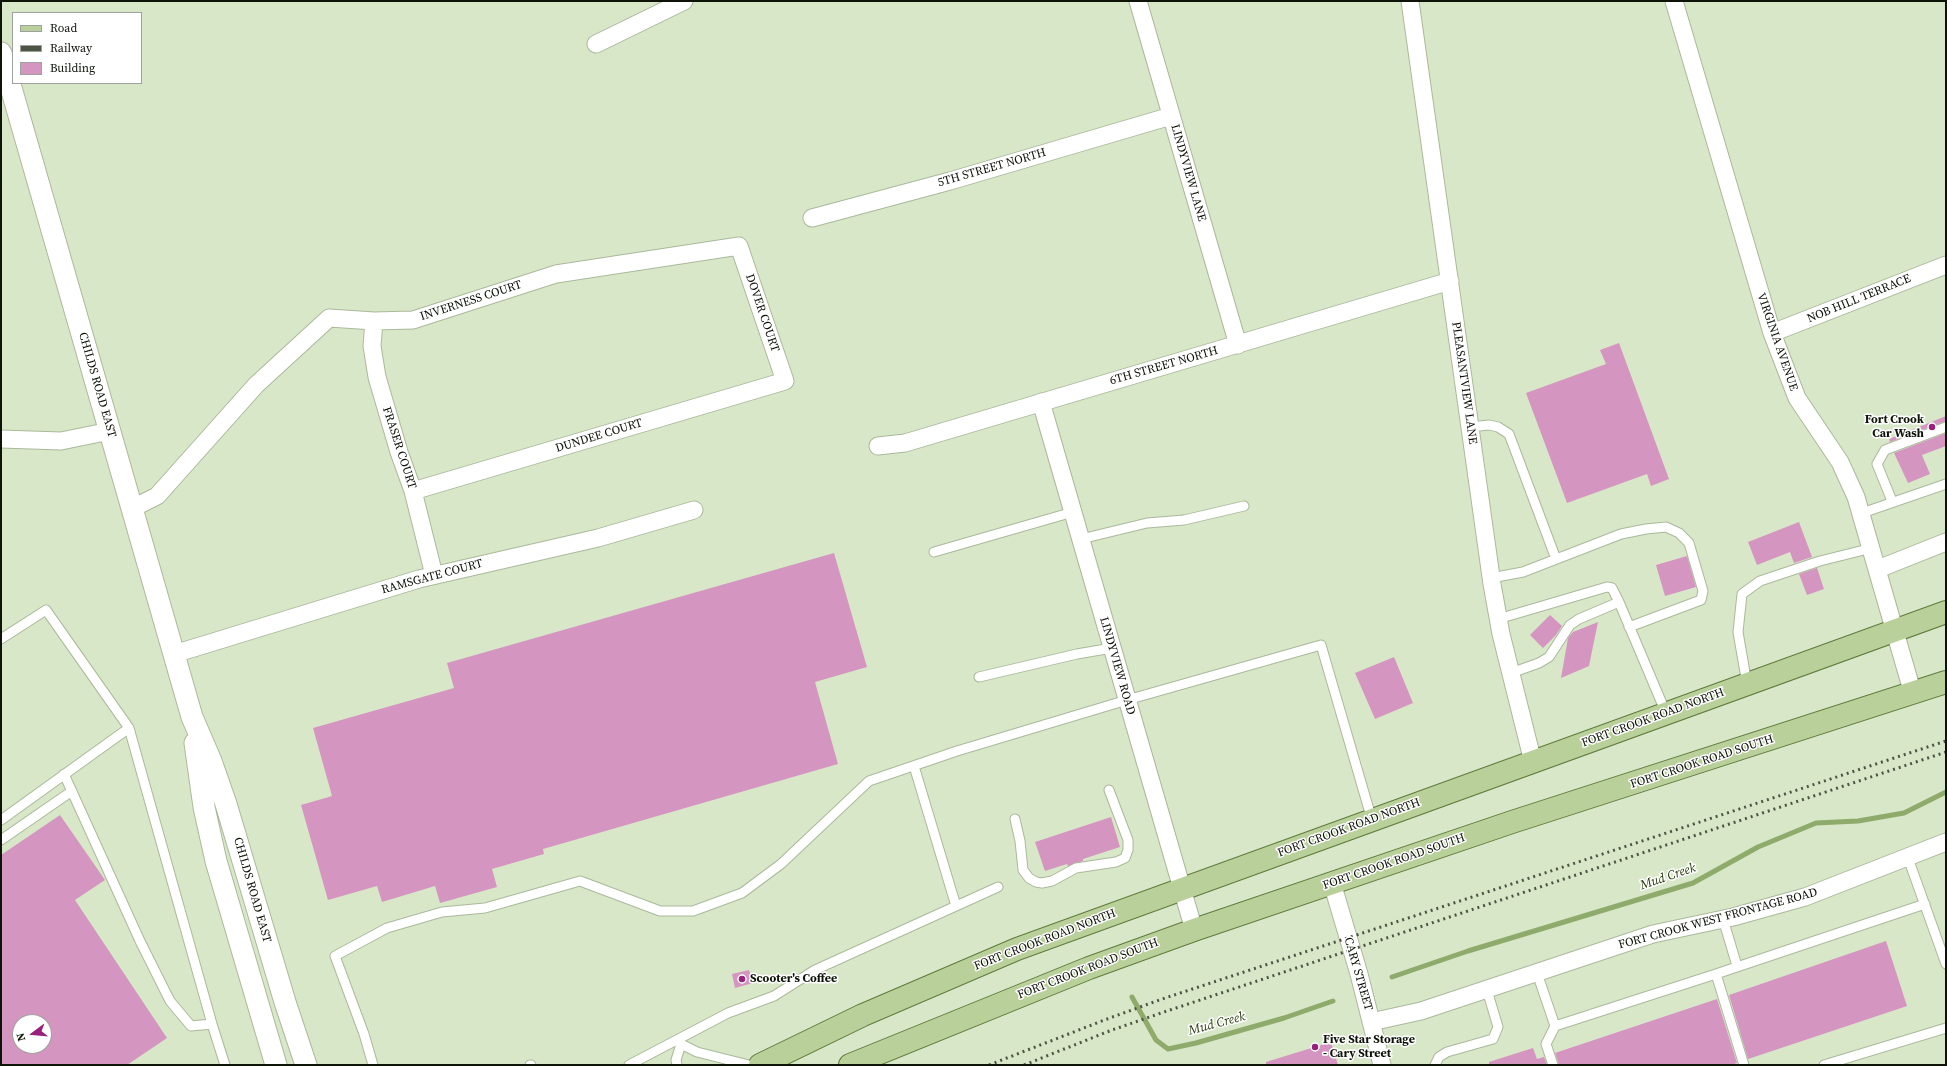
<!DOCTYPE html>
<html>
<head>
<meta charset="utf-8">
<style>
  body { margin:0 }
  #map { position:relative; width:1947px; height:1066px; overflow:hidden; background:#d8e7c8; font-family:"Source Serif 4",serif }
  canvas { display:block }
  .frame { position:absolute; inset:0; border:2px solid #0e1308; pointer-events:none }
  .legend { position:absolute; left:12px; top:12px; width:130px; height:72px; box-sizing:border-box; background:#fff; border:1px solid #9fa19c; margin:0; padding:5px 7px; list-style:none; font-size:12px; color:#0e1308 }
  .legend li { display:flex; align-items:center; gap:8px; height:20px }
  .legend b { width:20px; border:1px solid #9fa19c }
  .north { position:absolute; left:12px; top:1014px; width:40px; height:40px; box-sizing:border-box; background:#fff; border:1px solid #9fa19c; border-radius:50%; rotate:254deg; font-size:11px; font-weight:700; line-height:16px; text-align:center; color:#0e1308 }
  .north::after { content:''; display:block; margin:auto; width:14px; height:18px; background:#97217d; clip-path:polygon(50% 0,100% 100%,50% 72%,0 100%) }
</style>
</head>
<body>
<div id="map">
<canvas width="1947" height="1066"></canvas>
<div class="frame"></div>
<ul class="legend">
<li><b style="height:5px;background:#b9d09a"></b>Road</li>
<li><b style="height:5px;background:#4c5443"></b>Railway</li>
<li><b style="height:11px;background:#d595c1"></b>Building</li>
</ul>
<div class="north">N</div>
</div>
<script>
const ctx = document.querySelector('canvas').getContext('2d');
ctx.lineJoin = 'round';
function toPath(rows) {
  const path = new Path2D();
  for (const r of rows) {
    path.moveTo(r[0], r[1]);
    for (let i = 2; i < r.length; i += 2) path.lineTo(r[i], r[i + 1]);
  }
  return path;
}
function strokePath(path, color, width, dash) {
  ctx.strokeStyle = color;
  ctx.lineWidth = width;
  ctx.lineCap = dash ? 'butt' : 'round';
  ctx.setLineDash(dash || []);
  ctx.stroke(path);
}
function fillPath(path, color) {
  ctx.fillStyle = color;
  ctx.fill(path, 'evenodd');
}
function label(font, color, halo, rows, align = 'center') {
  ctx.font = font + ' "Source Serif 4",serif';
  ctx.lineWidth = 3;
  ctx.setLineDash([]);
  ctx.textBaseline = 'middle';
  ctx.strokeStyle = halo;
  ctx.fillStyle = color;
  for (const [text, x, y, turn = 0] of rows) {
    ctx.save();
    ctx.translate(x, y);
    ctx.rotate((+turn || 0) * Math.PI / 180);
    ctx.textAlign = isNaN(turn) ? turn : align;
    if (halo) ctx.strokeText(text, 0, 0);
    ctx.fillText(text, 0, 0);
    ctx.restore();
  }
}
strokePath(toPath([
  [1392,977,1468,951,1693,883,1758,847,1816,823,1858,821,1904,813,1946,792],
  [1132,997,1156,1040,1168,1049,1196,1043,1284,1018,1333,1001]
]), '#8eab6b', 5);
fillPath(toPath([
  [1619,343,1669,479,1651,486,1647,474,1567,503,1526,393,1606,364,1600,350],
  [1946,416,1946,421,1890,442,1889,439],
  [1946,433,1946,446,1922,455,1930,474,1908,483,1894,453],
  [1799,522,1812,557,1794,563,1790,552,1757,565,1748,542],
  [834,553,867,667,815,682,838,764,543,849,544,854,492,869,497,887,440,903,435,886,382,902,377,886,328,900,301,805,332,796,313,728,454,688,447,663],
  [1687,556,1696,587,1665,596,1656,565],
  [1817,568,1824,589,1807,595,1799,574],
  [1550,615,1562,626,1556,635,1543,648,1530,635],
  [1598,622,1589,666,1561,678,1568,638,1573,632],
  [1394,657,1413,703,1375,719,1355,673],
  [60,815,105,880,75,900,167,1038,127,1065,1,1065,1,855],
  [20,1022,44,1022,44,1046,20,1046],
  [1111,817,1120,847,1083,859,1083,861,1068,866,1067,864,1045,871,1035,842],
  [1886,941,1907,1006,1748,1059,1729,995],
  [749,970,753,983,735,988,732,974],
  [1717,999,1737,1063,1731,1065,1559,1065,1555,1053],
  [1331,1042,1338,1065,1266,1065,1266,1062],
  [1533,1048,1537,1059,1544,1057,1547,1065,1489,1065,1489,1062]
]), '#d595c1');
const service = toPath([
  [1470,427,1489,425,1498,427,1509,434,1556,559],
  [1892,501,1877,464,1885,450,1946,427],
  [1862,513,1946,484],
  [1081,539,1147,523,1184,520,1244,506],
  [934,552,1073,512],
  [1491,578,1523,572,1621,534,1646,529,1666,527,1679,533,1689,543,1703,591,1701,600,1629,627],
  [1498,619,1607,587,1612,588,1619,602,1666,713],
  [1,639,46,610,129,728,212,1024],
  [1511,673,1539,663,1549,657,1570,625,1579,619,1619,602],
  [979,677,1077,654,1112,648],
  [1747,684,1738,632,1742,594,1760,581,1820,561,1872,548],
  [914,766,956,906],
  [64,774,140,941,170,1001,191,1026,212,1024,225,1065],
  [1015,819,1020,841,1023,870,1029,878,1036,882,1042,883,1052,881,1076,868,1116,862,1125,858,1128,850,1128,840,1109,790],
  [1,820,129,728],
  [1,840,72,791],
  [1908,858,1946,964],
  [1723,919,1737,966],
  [1537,973,1555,1026,1546,1044,1553,1065],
  [1716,974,1744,1065],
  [1555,1026,1716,974,1925,904],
  [681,1044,697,1052,749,1065],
  [373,1065,364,1034,335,956,387,928,442,912,485,908,580,881,660,911,693,911,742,893,781,864,869,781,957,751,1127,700,1321,645,1372,820],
  [530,1065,531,1065],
  [629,1065,728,1013,774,996,815,970,998,887],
  [677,1065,676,1060,681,1044,680,1040],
  [1435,1065,1439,1057,1447,1052,1493,1039,1498,1027,1487,990],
  [1824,1065,1946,1028]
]);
const minor = toPath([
  [1138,1,1238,345],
  [1410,1,1492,584,1501,634,1533,762],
  [1674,1,1772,333,1797,398,1840,462,1856,497,1913,694],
  [596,44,684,1],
  [812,218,950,181,1171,116],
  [374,321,372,346,377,377,399,452,413,491,434,575],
  [1772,333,1946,265],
  [1041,402,1194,930],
  [1,439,61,441,110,431],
  [878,446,905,443,1450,281],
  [133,508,157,496,256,385,329,318,374,321,413,320,556,274,739,246,785,381,413,491],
  [1878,569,1946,542],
  [174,654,419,579,598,538,694,510],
  [1332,883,1359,974,1382,1065],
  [1371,1022,1421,1011,1653,934,1733,917,1805,897,1946,842]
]);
const tertiary = toPath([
  [1,53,192,717,211,761,226,804,285,1002,306,1065],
  [195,743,204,807,216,861,276,1065]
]);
const primary = toPath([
  [760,1065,863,1015,1017,949,1946,612],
  [850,1065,1089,968,1194,930,1512,822,1946,682]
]);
strokePath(service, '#abb99b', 11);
strokePath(minor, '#abb99b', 19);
strokePath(tertiary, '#abb99b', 23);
strokePath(primary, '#5f7a3b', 24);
strokePath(service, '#fff', 9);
strokePath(minor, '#fff', 17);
strokePath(tertiary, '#fff', 21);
strokePath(primary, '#b9d09a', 22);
strokePath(toPath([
  [989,1065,1107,1019,1165,998,1946,741],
  [1024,1065,1112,1030,1167,1011,1946,752]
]), '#4c5443', 3, [2, 4]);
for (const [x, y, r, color] of [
  [1932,427,4,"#97217d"],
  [742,979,4,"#97217d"],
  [1315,1047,4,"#97217d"]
]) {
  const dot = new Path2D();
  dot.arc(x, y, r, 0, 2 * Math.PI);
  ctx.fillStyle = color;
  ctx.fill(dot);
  strokePath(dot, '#fff', 1.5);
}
label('12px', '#0e1308', '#fff', [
  ["5TH STREET NORTH",992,168,-16],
  ["LINDYVIEW LANE",1188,173,74],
  ["NOB HILL TERRACE",1859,299,-22],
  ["INVERNESS COURT",471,301,-18],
  ["DOVER COURT",762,313,71],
  ["VIRGINIA AVENUE",1777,342,71],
  ["6TH STREET NORTH",1164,366,-16],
  ["PLEASANTVIEW LANE",1464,383,82],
  ["CHILDS ROAD EAST",97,385,74],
  ["DUNDEE COURT",599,436,-17],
  ["FRASER COURT",399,448,72],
  ["RAMSGATE COURT",432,577,-15],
  ["LINDYVIEW ROAD",1117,666,74],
  ["FORT CROOK ROAD NORTH",1653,718,-20],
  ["FORT CROOK ROAD SOUTH",1702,762,-18],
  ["FORT CROOK ROAD NORTH",1349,828,-20],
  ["FORT CROOK ROAD SOUTH",1394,862,-19],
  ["CHILDS ROAD EAST",252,890,74],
  ["FORT CROOK WEST FRONTAGE ROAD",1718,919,-15],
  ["FORT CROOK ROAD NORTH",1045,940,-21],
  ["FORT CROOK ROAD SOUTH",1088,969,-21],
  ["CARY STREET",1358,974,74]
]);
label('bold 12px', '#0e1308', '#fff', [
  ["Fort Crook",1924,420,"right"],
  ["Car Wash",1924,434,"right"],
  ["Scooter's Coffee",750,979],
  ["Five Star Storage",1323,1040],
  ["- Cary Street",1323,1054]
], 'left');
label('italic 13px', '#2a3d0d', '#fff', [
  ["Mud Creek",1668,877,-19],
  ["Mud Creek",1217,1024,-15]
]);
</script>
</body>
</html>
